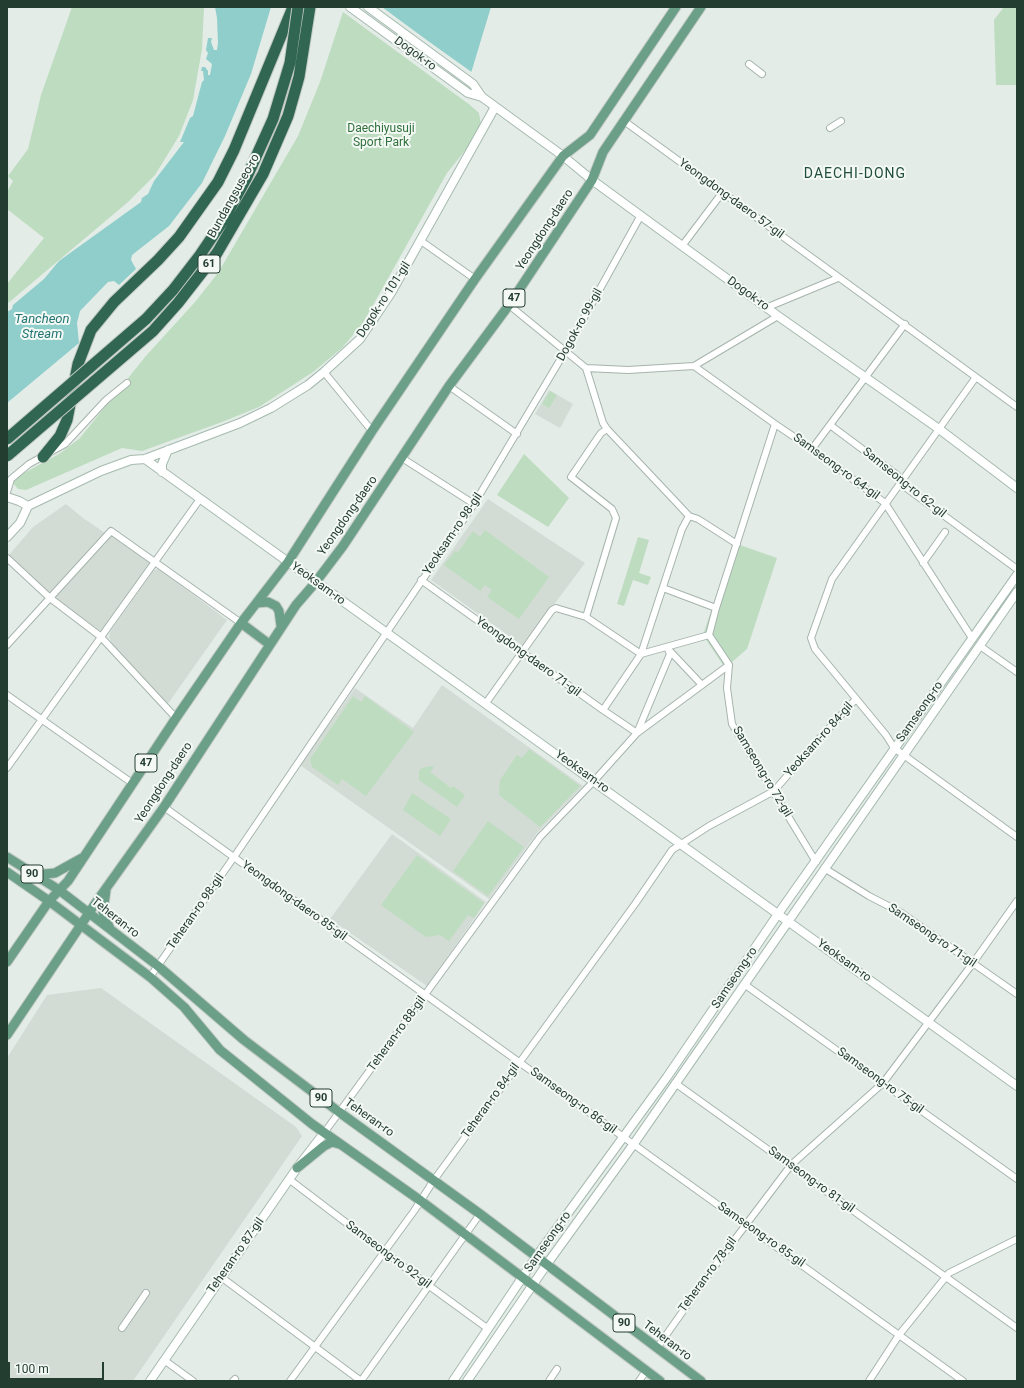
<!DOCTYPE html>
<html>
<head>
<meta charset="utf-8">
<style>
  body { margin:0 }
  #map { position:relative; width:1024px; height:1388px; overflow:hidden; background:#e3ece7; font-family:Roboto,sans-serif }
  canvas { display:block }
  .frame { position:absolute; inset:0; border:8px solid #243d31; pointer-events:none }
  .scale { position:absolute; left:8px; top:1362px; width:96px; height:18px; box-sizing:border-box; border:2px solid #243d31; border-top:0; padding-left:5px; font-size:12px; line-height:14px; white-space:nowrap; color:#243d31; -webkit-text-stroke:3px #f4f9f5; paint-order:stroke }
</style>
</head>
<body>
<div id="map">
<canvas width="1024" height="1388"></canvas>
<div class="frame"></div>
<div class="scale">100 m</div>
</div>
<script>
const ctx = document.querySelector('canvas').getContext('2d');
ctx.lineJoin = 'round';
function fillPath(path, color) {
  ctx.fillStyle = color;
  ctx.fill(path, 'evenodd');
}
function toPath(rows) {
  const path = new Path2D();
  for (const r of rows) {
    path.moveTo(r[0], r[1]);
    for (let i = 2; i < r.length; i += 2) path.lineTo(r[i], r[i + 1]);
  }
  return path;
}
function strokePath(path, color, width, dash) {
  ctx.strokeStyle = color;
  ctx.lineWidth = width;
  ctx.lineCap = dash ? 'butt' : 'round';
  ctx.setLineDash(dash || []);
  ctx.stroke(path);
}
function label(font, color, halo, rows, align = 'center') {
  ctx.font = font + ' Roboto,sans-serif';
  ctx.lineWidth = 4;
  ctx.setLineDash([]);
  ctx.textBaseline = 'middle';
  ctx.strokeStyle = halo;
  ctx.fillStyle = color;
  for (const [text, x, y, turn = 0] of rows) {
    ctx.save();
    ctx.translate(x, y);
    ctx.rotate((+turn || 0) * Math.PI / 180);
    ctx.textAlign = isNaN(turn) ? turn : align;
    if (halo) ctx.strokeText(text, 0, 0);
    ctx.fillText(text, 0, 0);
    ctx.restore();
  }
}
fillPath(toPath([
  [549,390,573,404,560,428,535,414],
  [488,499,585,563,523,646,431,580],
  [66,504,83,518,105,533,52,592,48,592,9,555,33,527],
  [109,536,117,536,149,560,150,565,101,631,57,600,56,596],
  [159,569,227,620,167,705,112,644,109,637,110,632,154,570],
  [442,685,583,786,537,833,489,899,300,765,355,688,413,728],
  [392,834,486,902,427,986,330,919],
  [101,988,296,1127,302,1136,133,1381,7,1381,7,1058,47,995]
]), '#d2dcd5');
fillPath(toPath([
  [72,7,204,7,202,49,193,100,179,136,155,175,128,202,7,304,7,284,44,238,7,209,7,192,13,181,8,176,28,149,41,95],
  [1004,7,1017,7,1017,85,996,85,994,20],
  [343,12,470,105,479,113,481,125,467,148,447,173,363,323,342,348,313,372,259,407,222,422,142,451,122,448,26,490,18,489,13,483,15,478,59,454,80,438,145,357,195,302,218,273,298,136,320,82],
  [550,391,557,395,549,408,542,404],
  [524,454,569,498,548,527,497,495],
  [485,530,549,577,519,619,487,597,492,590,485,585,480,591,444,565,455,551,458,552,473,531,480,537],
  [638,537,649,540,639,573,651,577,648,585,633,580,624,606,617,604],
  [734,543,777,558,747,649,725,668,703,635],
  [353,696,361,702,365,696,414,732,366,796,342,779,338,785,312,767,310,759],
  [529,749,580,786,540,827,499,795,500,780,517,755,522,758],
  [430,766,434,767,430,772,451,788,453,786,465,795,457,807,419,780,419,771,422,768],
  [412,793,451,819,440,836,403,810],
  [488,821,524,847,488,896,453,871],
  [417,855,484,903,474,918,468,915,449,941,440,935,426,937,381,905]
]), '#bedcc0');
fillPath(toPath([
  [215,7,271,7,251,74,225,136,202,183,169,226,132,255,131,260,136,269,119,285,114,281,108,282,80,311,77,323,79,343,7,403,7,312,12,309,13,305,44,279,59,261,141,202,142,198,148,194,154,181,184,142,180,142,190,118,193,116,202,82,204,80,203,71,201,71,202,67,205,67,208,71,208,75,210,75,212,64,206,59,208,53,206,50,208,38,212,38,211,42,214,50,217,50,218,43,217,18],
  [382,7,491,7,471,73]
]), '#8fcecb');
fillPath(toPath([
  [380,7,473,73,473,75,470,75]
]), '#e3ece7');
const street = toPath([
  [749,64,762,74],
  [624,121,1017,407],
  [830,128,841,121],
  [421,241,475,279],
  [682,246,722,193],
  [509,305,586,368,603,423,607,429,676,502,689,516,698,519,737,544],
  [768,307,838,278],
  [694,366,775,424,812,449,885,503,972,638],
  [586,368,628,370,694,366,778,316],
  [324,372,372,431],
  [976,377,832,579,811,638,815,649,886,735,894,748,1017,837],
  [449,386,517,434],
  [775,424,716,608,709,635,729,665,727,688,732,724,816,862],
  [830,425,897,475,905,487,1017,569],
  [812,449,905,324],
  [402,458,474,504],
  [7,492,11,479,29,464,65,444,106,400,127,383],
  [7,558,50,598,100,636,176,718],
  [923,563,945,532],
  [421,580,603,710,637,733,670,654,667,647],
  [663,588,716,608],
  [586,617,616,518,612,509,571,477,601,433,607,429],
  [7,645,111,531,241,623],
  [980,646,1017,672],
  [669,650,702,685],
  [7,695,132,783],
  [486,703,552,610,556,608,586,617,641,654,709,635],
  [603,710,641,654,682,529,689,516],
  [7,768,200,499],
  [164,807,963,1381],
  [824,868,869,896,900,912,1017,994],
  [150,977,234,857,474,504,566,350,641,215],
  [744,984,1017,1179],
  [675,1083,1017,1328],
  [324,1133,540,837,594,781,637,733,729,665],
  [290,1180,428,1285,487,1328],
  [221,1277,361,1381,480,1214],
  [122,1328,146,1293],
  [657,1348,714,1267,791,1165,883,1083,973,963,1017,901],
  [164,1360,193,1381],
  [233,1381,235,1379],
  [290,1381,414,1211,434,1180,635,904,672,850,709,826,774,791,818,740,856,699],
  [549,1381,557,1369],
  [639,1381,646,1371],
  [869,1381,899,1335,949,1273,1017,1239]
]);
const secondary = toPath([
  [350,7,468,93,482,97],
  [368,7,473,84,482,97,563,156,592,180,778,316,939,429,1017,488],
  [145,459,1017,1086],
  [162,472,162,464,168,450],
  [7,497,19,501,28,506],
  [28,506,101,471,131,460,145,459,240,423,271,408,308,385,324,372,360,339,391,293,495,107],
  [7,537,20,523,28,506],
  [150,1381,297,1168,324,1133],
  [453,1381,536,1257,667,1077,778,914,1017,575],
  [467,1381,547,1264,633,1145,1017,592]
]);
const primary = toPath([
  [257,603,268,602,276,606,279,611,281,626],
  [241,623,269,644],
  [7,857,59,890,158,966,244,1040,339,1112,480,1214,701,1381],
  [7,872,49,901,150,977,184,1007,220,1050,312,1124,421,1201,660,1381],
  [33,875,55,873,82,858],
  [106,890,103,912,110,929],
  [7,962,49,901,68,881,176,718,241,623,288,562,372,431,475,279,563,156,590,135,676,7],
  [7,1035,97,901,164,807,296,605,315,583,343,546,449,386,509,305,592,180,603,152,701,7],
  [297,1168,324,1146,332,1142,339,1144]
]);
const highway = toPath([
  [43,457,60,436,67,420,78,364,91,330,114,302,158,260,179,237,218,182,234,150,293,7]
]);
strokePath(street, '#a6b4ad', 8);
strokePath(secondary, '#a5baaf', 10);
strokePath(primary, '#c2c9c5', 11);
strokePath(highway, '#c2c9c5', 13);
strokePath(street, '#fff', 6);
strokePath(secondary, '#fff', 8);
strokePath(primary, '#6b9f87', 9);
strokePath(highway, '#316752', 11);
const highwayBridge = toPath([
  [7,439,146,319,173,290,200,255,225,218,246,179,273,119,290,63,298,7],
  [7,456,153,331,178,303,217,253,263,174,288,116,299,77,310,7]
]);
strokePath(highwayBridge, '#c2c9c5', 13, []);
strokePath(highwayBridge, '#316752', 11);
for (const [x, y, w] of [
  [209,264,22],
  [514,298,22],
  [146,763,22],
  [32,874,22],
  [321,1098,22],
  [624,1323,22]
]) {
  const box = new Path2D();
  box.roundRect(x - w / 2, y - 9, w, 18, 3);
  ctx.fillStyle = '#f4f9f5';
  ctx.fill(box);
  strokePath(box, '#243d31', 1);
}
label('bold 11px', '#243d31', null, [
  ["61",209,264],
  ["47",514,298],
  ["47",146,763],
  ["90",32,874],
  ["90",321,1098],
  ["90",624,1323]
]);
label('12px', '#243d31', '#f4f9f5', [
  ["Dogok-ro",415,54,36],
  ["Bundangsuseo-ro",234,196,-61],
  ["Yeongdong-daero 57-gil",731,199,36],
  ["Yeongdong-daero",545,230,-57],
  ["Dogok-ro",748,294,36],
  ["Dogok-ro 101-gil",384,300,-57],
  ["Dogok-ro 99-gil",580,325,-61],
  ["Samseong-ro 64-gil",836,467,36],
  ["Samseong-ro 62-gil",904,483,39],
  ["Yeongdong-daero",348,516,-55],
  ["Yeoksam-ro 98-gil",453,534,-56],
  ["Yeoksam-ro",318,584,36],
  ["Yeongdong-daero 71-gil",528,657,36],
  ["Samseong-ro",920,712,-55],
  ["Yeoksam-ro 84-gil",819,740,-48],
  ["Yeoksam-ro",582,772,36],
  ["Samseong-ro 72-gil",762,772,59],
  ["Yeongdong-daero",164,783,-57],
  ["Yeongdong-daero 85-gil",294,901,36],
  ["Teheran-ro 98-gil",196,912,-55],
  ["Teheran-ro",115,918,38],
  ["Samseong-ro 71-gil",932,936,34],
  ["Yeoksam-ro",844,961,36],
  ["Samseong-ro",735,978,-56],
  ["Teheran-ro 88-gil",397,1034,-54],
  ["Samseong-ro 75-gil",880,1081,36],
  ["Teheran-ro 84-gil",491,1101,-54],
  ["Samseong-ro 86-gil",573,1101,36],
  ["Teheran-ro",369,1118,35],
  ["Samseong-ro 81-gil",811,1180,36],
  ["Samseong-ro 85-gil",761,1235,35],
  ["Samseong-ro",548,1242,-55],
  ["Samseong-ro 92-gil",388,1255,37],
  ["Teheran-ro 87-gil",236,1256,-55],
  ["Teheran-ro 78-gil",708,1275,-54],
  ["Teheran-ro",667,1341,37]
]);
label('12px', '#30713d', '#f4f9f5', [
  ["Daechiyusuji",381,129],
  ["Sport Park",381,143]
]);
label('italic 13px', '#217573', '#f4f9f5', [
  ["Tancheon",42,320],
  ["Stream",42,335]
]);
ctx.letterSpacing = '1px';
label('14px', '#214e3a', '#f4f9f5', [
  ["DAECHI-DONG",855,174]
]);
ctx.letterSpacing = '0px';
</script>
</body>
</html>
